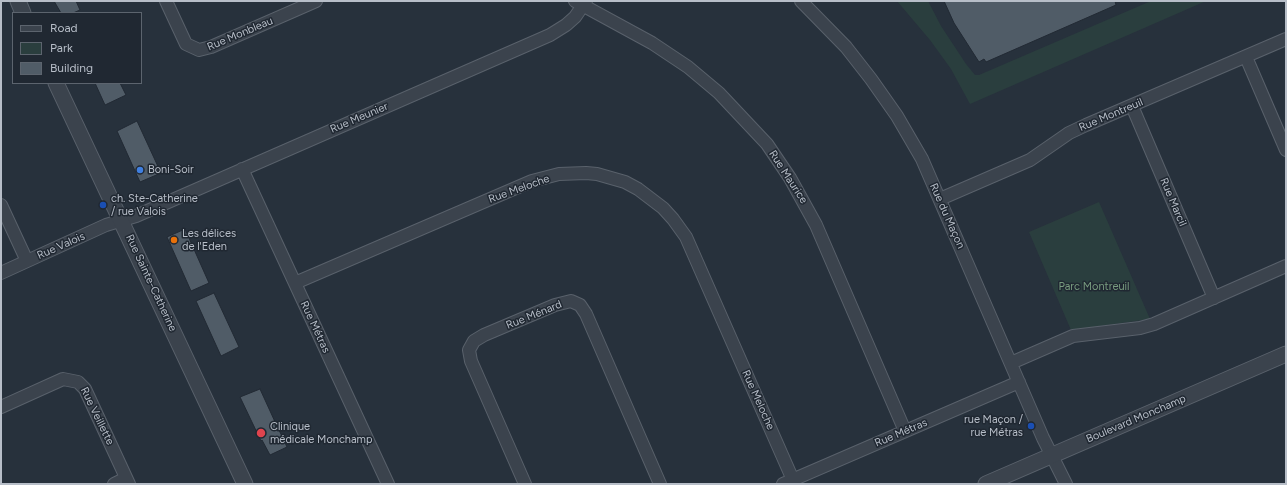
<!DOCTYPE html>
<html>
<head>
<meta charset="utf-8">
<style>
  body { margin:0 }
  #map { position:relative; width:1287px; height:485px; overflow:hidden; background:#27313c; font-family:Figtree,sans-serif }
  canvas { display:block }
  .frame { position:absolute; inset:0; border:2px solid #b7bec8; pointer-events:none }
  .legend { position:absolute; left:12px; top:12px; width:130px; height:72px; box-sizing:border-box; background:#202832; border:1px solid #5c646e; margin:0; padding:5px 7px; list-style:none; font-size:12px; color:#b7bec8 }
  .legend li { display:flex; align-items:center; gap:8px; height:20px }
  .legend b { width:20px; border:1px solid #5c646e }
</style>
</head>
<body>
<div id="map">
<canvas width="1287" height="485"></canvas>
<div class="frame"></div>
<ul class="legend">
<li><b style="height:5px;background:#3b434d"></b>Road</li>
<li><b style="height:11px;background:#2a3e3e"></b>Park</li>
<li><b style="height:11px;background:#505c67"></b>Building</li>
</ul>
</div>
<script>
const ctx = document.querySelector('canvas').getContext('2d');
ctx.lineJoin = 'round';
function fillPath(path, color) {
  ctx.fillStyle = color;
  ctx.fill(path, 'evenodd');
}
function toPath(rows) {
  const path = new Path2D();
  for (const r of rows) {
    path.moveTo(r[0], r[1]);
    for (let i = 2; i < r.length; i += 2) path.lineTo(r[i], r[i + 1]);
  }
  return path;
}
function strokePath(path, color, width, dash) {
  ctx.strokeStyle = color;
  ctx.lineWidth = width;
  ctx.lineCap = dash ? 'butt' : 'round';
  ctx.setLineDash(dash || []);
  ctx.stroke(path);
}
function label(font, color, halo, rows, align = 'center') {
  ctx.font = font + ' Figtree,sans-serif';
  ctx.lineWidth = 3;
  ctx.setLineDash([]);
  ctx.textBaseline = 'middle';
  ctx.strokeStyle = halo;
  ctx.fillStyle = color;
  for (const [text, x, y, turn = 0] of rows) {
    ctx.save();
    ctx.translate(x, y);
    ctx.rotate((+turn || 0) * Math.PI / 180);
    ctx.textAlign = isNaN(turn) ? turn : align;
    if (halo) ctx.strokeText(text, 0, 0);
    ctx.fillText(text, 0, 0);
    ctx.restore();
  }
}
fillPath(toPath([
  [897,1,928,1,941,26,966,64,975,75,979,75,1151,1,1206,1,970,104,951,69,930,40],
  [1099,202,1150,319,1071,330,1029,232]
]), '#2a3e3e');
const building = toPath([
  [54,1,76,1,80,10,73,13,61,13,54,1],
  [944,1,1115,1,1116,5,986,62,984,59,979,62,954,23,944,1],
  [95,83,120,83,126,95,105,105,95,83],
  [137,121,161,173,140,182,117,131,137,121],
  [185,229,209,283,191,291,167,237,185,229],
  [214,293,239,347,221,356,196,301,214,293],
  [260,389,276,424,275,425,277,431,279,430,287,447,270,455,262,440,261,441,240,397,260,389]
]);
fillPath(building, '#505c67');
strokePath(building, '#222a34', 1);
const minor = toPath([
  [166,1,186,44,199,50,211,47,316,1],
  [575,1,652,43,688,67,719,93,767,144,790,178,816,225,905,431],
  [801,1,846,47,871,79,897,116,922,159,1043,438,1066,484],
  [1246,57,1286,150],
  [1132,106,1214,298],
  [242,169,388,484],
  [940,199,1030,160,1069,133,1086,125,1286,39],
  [1,205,27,261],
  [1,273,106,225,136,216,550,35,566,25,575,17,586,1],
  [295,283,532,181,559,174,586,173,597,174,625,182,638,189,663,208,673,219,686,237,793,480],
  [1011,363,1073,336,1140,328,1154,324,1286,266],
  [1,407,63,379,78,382,85,389,129,484],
  [114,484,126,478],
  [525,484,471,361,469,350,474,341,484,335,555,305,571,301,580,305,586,314,660,484],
  [783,484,1019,382]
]);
const tertiary = toPath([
  [18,1,23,13],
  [56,83,245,484],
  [986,484,1286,354]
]);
strokePath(minor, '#59616b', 14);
strokePath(tertiary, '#59616b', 17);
strokePath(minor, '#3b434d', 12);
strokePath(tertiary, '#3b434d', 15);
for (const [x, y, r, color] of [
  [140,170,4,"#3f7fe0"],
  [103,205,4,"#1a4fb4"],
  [174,240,4,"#e8710a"],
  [1031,426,4,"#1a4fb4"],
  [261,433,5,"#e0444e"]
]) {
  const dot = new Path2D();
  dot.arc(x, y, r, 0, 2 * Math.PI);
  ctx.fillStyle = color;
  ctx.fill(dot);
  strokePath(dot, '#202832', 1.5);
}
label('11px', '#b7bec8', '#202832', [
  ["Rue Monbleau",240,34,-23],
  ["Rue Montreuil",1111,115,-23],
  ["Rue Meunier",359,118,-23],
  ["Rue Maurice",788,177,57],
  ["Rue Meloche",519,189,-20],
  ["Rue Marcil",1173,202,67],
  ["Rue du Maçon",947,216,66],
  ["Rue Valois",61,246,-24],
  ["Rue Sainte-Catherine",151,283,65],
  ["Rue Ménard",534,315,-22],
  ["Rue Métras",315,327,65],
  ["Rue Meloche",758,400,66],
  ["Rue Veillette",97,416,64],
  ["Boulevard Monchamp",1136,419,-23],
  ["Rue Métras",901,433,-23]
]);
label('11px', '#b7bec8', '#202832', [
  ["Boni-Soir",148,170],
  ["ch. Ste-Catherine",111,199],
  ["/ rue Valois",111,212],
  ["Les délices",182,234],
  ["de l'Eden",182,247],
  ["rue Maçon /",1023,420,"right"],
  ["rue Métras",1023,433,"right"],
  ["Clinique",270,427],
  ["médicale Monchamp",270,440]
], 'left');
label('11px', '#789b7f', '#202832', [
  ["Parc Montreuil",1094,287]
]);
</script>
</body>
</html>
